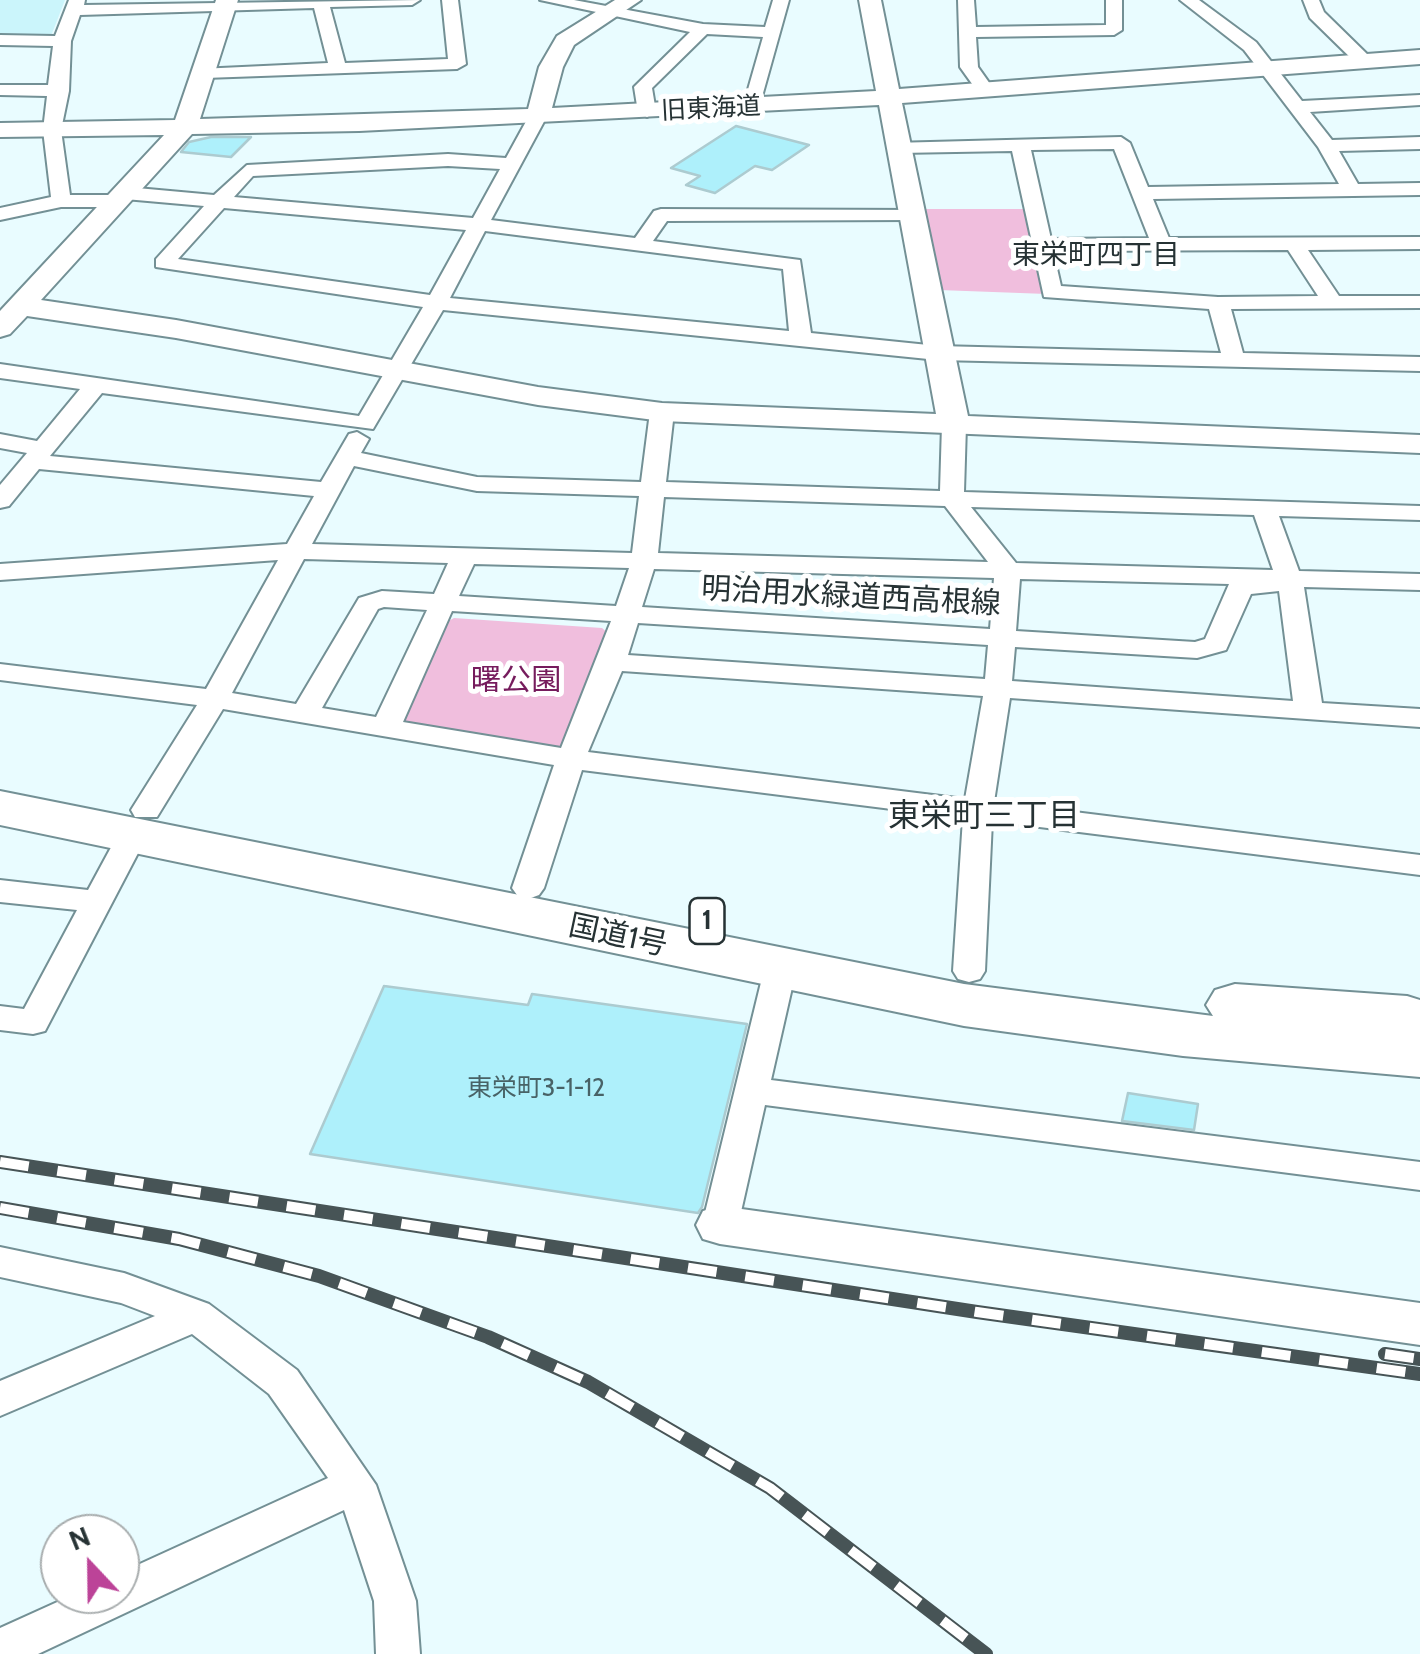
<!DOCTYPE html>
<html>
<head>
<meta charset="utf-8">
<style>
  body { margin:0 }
  #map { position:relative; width:1420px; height:1654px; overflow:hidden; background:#e9fcff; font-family:Cabin,sans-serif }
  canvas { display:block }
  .north { position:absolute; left:40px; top:1514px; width:100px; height:100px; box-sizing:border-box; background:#fff; border:2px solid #a8adae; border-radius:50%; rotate:338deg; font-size:28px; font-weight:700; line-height:40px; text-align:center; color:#263234 }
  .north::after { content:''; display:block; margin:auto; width:35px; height:45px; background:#bc4398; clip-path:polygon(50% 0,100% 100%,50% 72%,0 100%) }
</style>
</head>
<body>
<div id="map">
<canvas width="1420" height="1654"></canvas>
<div class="north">N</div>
</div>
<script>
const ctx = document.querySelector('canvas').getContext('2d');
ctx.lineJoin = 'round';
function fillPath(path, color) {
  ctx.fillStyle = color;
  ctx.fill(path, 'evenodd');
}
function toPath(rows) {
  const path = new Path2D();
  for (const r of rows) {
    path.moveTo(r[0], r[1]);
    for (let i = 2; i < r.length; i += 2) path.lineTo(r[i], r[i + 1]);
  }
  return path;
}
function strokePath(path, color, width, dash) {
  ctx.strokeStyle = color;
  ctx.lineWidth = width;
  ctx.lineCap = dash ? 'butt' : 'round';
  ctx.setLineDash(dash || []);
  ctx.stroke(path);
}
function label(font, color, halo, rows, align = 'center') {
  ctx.font = font + ' Cabin,"Noto Sans JP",sans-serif';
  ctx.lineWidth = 10;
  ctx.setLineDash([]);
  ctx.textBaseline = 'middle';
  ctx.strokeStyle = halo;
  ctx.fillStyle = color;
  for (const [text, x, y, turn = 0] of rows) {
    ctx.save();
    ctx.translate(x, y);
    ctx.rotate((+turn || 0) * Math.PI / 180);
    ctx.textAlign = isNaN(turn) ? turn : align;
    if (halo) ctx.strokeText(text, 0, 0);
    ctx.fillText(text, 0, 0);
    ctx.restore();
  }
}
fillPath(toPath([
  [0,0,65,0,51,36,0,36]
]), '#cbf5fb');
fillPath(toPath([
  [926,209,1025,209,1047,294,939,290],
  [454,618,602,628,609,634,568,743,559,747,406,722,400,715,445,623]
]), '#f0bedd');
const building = toPath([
  [736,126,809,145,772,170,755,166,715,193,686,185,700,176,671,168,736,126],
  [211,137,251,137,231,157,181,152,189,142,211,137],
  [384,986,528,1005,532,994,747,1024,702,1207,698,1213,310,1154,384,986],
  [1128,1093,1198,1104,1194,1130,1122,1121,1128,1093]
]);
fillPath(building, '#aef0fb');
strokePath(building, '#accbd0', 2.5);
const street = toPath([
  [69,0,85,0,84,5,420,0,412,5,330,7,345,63,448,59,442,0,458,0,466,64,457,69,205,78,199,77,199,69,328,63,314,8,80,15,71,41,69,91,61,130,70,195,118,195,119,189,126,187,214,195,247,165,448,154,506,158,529,116,538,110,547,116,491,220,635,238,654,211,661,209,919,210,922,214,912,220,667,221,653,241,800,260,811,333,938,346,1221,353,1209,309,1044,297,1012,151,899,153,892,151,892,143,1121,137,1130,143,1148,187,1339,184,1318,147,1244,50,1180,0,1199,0,1256,42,1302,101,1420,95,1420,105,1310,112,1332,140,1420,137,1420,149,1339,151,1358,184,1420,183,1420,195,1153,199,1169,238,1420,237,1420,249,1308,250,1339,296,1420,296,1420,308,1231,309,1243,353,1420,357,1420,371,938,360,443,310,373,429,102,393,50,456,321,482,349,434,357,432,369,439,361,453,477,477,641,482,650,412,662,405,674,412,666,482,940,491,942,425,954,418,966,425,964,492,1420,506,1420,520,1279,516,1299,571,1420,574,1420,590,1304,587,1322,703,1420,709,1420,727,1010,698,994,802,1420,855,1420,875,992,821,985,971,980,979,969,982,958,979,953,971,963,818,582,770,544,888,539,895,528,899,517,895,512,888,554,765,223,709,157,817,135,817,131,810,197,705,0,680,0,664,206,689,278,560,0,580,0,564,287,544,314,496,39,469,9,506,0,508,0,485,27,453,0,448,0,434,37,441,80,389,0,378,0,364,359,416,423,307,156,267,156,259,204,206,125,199,124,205,117,207,61,207,0,220,0,208,51,197,43,130,47,96,0,95,0,85,48,85,53,46,0,45,0,35,55,36,69,0],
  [1114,149,1149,238,1051,239,1031,150,1114,149],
  [448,166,500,169,473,218,234,197,253,176,448,166],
  [224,208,466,230,430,295,178,259,224,208],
  [485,231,783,269,789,331,450,298,485,231],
  [1288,250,1318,296,1218,297,1061,286,1053,251,1288,250],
  [354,466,477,491,639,496,632,553,312,544,354,466],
  [664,497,945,506,988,562,658,553,664,497],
  [971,507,1254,515,1273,570,1016,563,971,507],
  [304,559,448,563,434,594,382,591,359,598,296,704,232,693,304,559],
  [474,564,629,568,616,606,459,596,474,564],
  [654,569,994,578,990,629,642,607,654,569],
  [1020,579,1229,584,1205,639,1195,642,1016,631,1020,579],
  [1279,591,1293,701,1012,681,1015,647,1197,658,1226,650,1251,594,1279,591],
  [384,607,427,610,376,717,322,708,378,609,384,607],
  [452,611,611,621,561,748,403,722,452,611],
  [638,623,988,645,985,679,628,655,638,623],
  [622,671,983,696,965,799,588,752,622,671],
  [540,0,574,0,703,24,765,27,773,0,789,0,758,111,743,107,763,37,707,34,652,88,656,112,647,117,638,112,634,87,690,32,540,0],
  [958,0,974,0,976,27,1106,25,1106,0,1122,0,1122,30,1114,35,976,37,978,67,995,91,986,96,980,95,960,67,958,0],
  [1303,0,1319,0,1324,12,1369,56,1369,64,1357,64,1310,18,1303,0],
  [133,824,148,834,45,1031,33,1034,0,1030,0,1006,24,1009,77,910,0,902,0,880,88,890,122,827,133,824],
  [780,959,791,962,796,970,771,1080,1420,1162,1420,1190,765,1105,738,1225,733,1235,720,1240,707,1235,702,1225,764,970,769,962,780,959],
  [0,1247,124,1273,209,1304,297,1370,376,1485,416,1601,420,1654,376,1654,374,1601,344,1510,38,1654,0,1654,0,1628,75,1594,120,1594,120,1573,328,1478,269,1394,192,1334,0,1416,0,1381,155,1316,121,1303,0,1277,0,1247]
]);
const secondary = toPath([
  [216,0,238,0,200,119,528,109,539,67,557,36,615,0,641,0,574,45,563,67,552,108,876,91,859,0,881,0,899,89,1420,50,1420,64,902,103,968,416,1420,435,1420,453,662,421,538,405,176,338,27,316,10,334,0,337,0,311,164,135,0,137,0,123,175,120,216,0],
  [879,105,936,414,662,403,538,387,176,320,41,300,192,134,359,131,879,105],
  [720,1206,1420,1303,1420,1345,720,1244,703,1239,696,1225,703,1211,720,1206]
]);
const highway = toPath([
  [0,791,964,984,1213,1016,1206,1005,1215,990,1235,984,1407,996,1420,1000,1420,1077,1183,1056,964,1026,0,825,0,791]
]);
strokePath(street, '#739095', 4);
strokePath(secondary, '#739095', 4);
strokePath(highway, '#739095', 4);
fillPath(street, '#fff');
fillPath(secondary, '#fff');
fillPath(highway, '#fff');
const rail = toPath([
  [0,1162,977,1312,1420,1374],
  [0,1208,179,1239,319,1276,488,1337,588,1382,770,1488,986,1654],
  [1385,1354,1420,1359]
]);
strokePath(rail, '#475456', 14);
strokePath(rail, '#fff', 10, [29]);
label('25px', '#263234', '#fff', [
  ["旧東海道",711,109,-3]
]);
label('25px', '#486266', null, [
  ["東栄町3-1-12",536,1089]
]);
label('28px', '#263234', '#fff', [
  ["東栄町四丁目",1096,256]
]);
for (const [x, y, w] of [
  [707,921,35]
]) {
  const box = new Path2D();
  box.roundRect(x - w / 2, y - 23, w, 46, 8);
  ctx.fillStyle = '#fff';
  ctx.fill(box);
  strokePath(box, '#263234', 2.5);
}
label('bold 28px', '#263234', null, [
  ["1",707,921]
]);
label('30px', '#263234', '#fff', [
  ["明治用水緑道西高根線",851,597,3],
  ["国道1号",618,936,12]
]);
label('30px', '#761c5d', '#fff', [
  ["曙公園",516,681]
]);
label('32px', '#263234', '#fff', [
  ["東栄町三丁目",984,817]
]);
</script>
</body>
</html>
